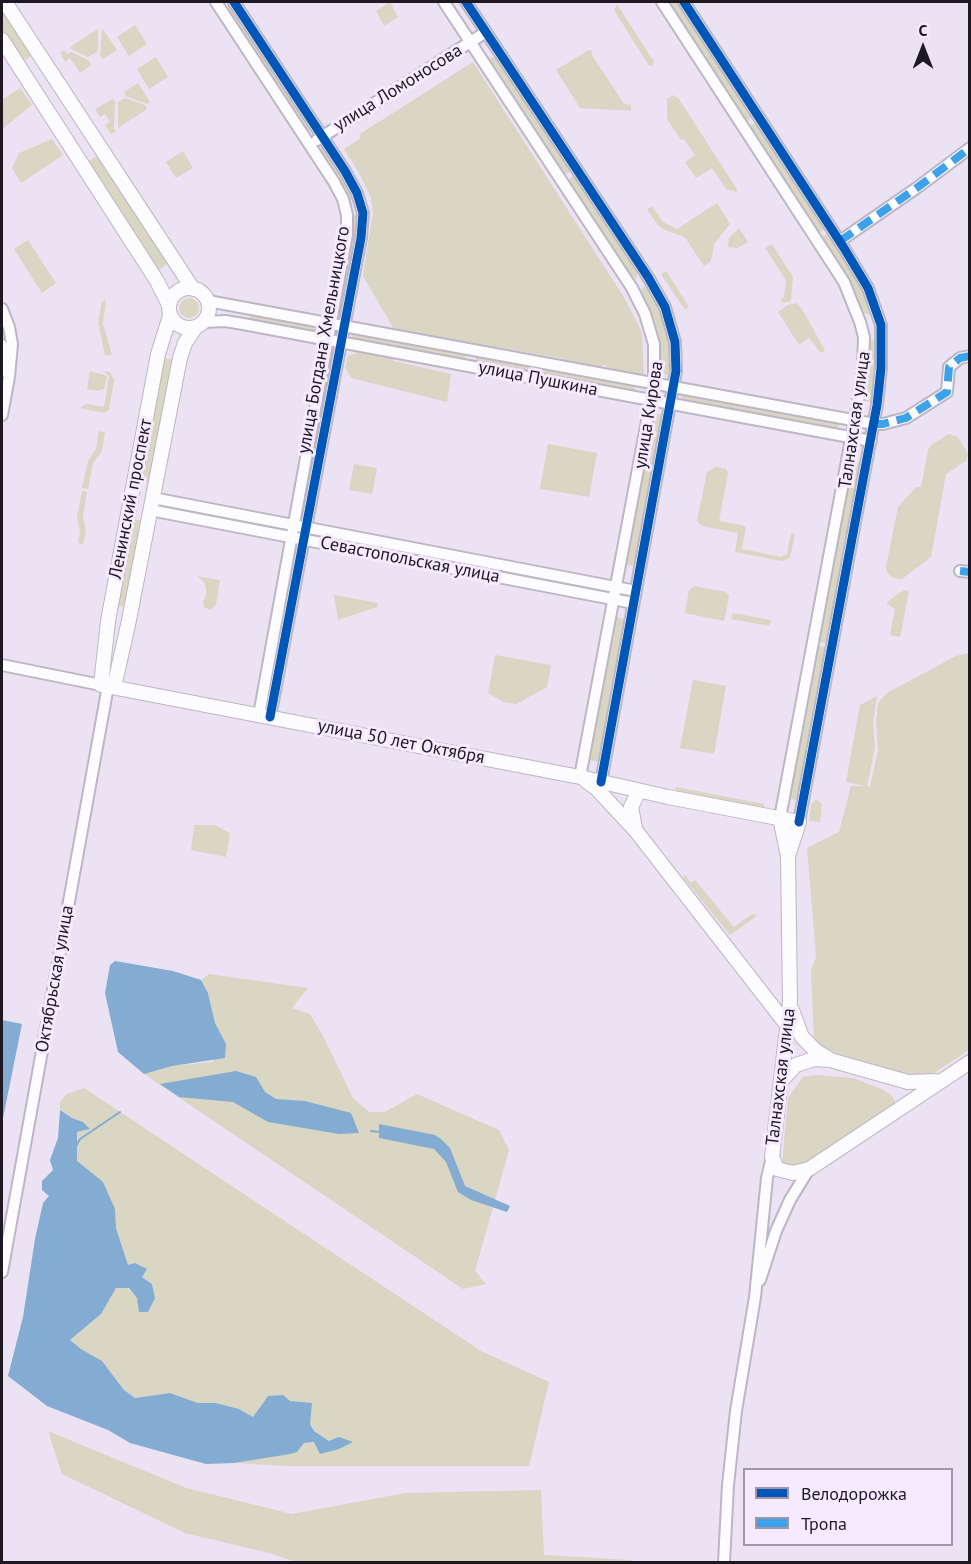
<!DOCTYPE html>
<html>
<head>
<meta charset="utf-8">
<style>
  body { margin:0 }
  #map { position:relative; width:971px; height:1564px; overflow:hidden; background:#ebe2f3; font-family:"PT Sans",sans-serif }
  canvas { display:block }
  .frame { position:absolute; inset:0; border:3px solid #1e1823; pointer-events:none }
  .legend { position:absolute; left:743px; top:1468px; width:210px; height:78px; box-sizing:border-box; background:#f5eaff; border:2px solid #9f96a7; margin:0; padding:8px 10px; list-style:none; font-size:18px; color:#1e1823 }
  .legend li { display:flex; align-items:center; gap:12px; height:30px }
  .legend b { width:30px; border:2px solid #9f96a7 }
  .north { position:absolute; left:893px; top:18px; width:60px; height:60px; -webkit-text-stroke:4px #f5eaff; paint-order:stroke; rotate:0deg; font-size:16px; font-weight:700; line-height:24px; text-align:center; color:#1e1823 }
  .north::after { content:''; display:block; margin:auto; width:21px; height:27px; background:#1e1823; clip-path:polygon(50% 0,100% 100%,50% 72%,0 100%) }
</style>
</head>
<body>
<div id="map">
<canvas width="971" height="1564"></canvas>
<div class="frame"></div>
<ul class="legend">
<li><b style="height:8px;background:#0057b8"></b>Велодорожка</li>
<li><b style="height:8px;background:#3da2ea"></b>Тропа</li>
</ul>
<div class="north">С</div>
</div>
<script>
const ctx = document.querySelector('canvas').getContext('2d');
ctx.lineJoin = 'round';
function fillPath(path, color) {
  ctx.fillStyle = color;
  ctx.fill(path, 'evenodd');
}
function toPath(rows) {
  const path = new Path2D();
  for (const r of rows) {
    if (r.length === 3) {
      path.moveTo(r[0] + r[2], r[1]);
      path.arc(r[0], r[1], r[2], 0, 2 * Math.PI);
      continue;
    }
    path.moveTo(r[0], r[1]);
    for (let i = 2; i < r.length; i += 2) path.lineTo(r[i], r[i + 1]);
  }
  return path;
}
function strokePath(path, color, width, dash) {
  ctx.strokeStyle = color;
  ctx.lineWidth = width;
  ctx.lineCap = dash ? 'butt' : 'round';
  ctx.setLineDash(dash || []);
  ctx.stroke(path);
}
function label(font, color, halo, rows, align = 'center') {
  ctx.font = font + ' "PT Sans",sans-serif';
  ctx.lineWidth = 6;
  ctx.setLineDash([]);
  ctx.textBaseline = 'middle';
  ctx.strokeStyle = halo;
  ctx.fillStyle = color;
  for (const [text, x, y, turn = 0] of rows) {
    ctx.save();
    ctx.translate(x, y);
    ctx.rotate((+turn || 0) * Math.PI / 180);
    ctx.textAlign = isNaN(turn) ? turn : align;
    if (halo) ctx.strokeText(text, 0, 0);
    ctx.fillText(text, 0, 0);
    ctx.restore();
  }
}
fillPath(toPath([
  [390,2,398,17,384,26,376,11],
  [669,2,678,2,753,117,747,121],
  [617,4,654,62,652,66,649,66,614,10],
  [2,6,33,55,22,62,2,30],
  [228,6,233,6,311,128,309,130,306,131,227,9],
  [135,25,147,44,129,56,117,37],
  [102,28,117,50,103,59,100,55],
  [98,29,98,51,88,57,71,49,70,47],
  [64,50,67,54,71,52,88,60,92,65,80,73,70,58,65,62,60,53],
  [589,50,592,51,592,55,624,104,631,105,631,111,580,108,556,70],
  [496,55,571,171,565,175,490,59],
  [156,57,168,77,149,89,137,69],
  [473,62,625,299,642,332,644,375,607,369,607,366,602,365,601,367,554,360,565,359,394,329,363,276,373,212,371,198,358,171,344,149,360,139,360,134],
  [138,83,150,102,147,104,126,96,124,92],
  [20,88,32,105,2,129,2,100],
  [673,95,679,99,738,191,736,192,726,189,712,168,696,178,685,162,695,155,684,139,681,140,667,119,667,99],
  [125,98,145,105,147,109,118,128,118,102],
  [113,99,115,102,114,128,116,131,111,134,105,125,110,122,105,114,100,117,95,109],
  [756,122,825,229,819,233,750,126],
  [52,139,63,155,21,183,12,168,19,153],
  [322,148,325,148,341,171,354,196,352,200,348,199,319,151],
  [183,151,193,168,176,178,166,162],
  [98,155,168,263,157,271,87,162],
  [574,176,637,273,637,278,631,277,568,180],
  [717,203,730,224,714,244,712,257,710,262,704,266,686,239,682,236,663,229,657,224,647,209,652,206,663,222,677,229],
  [356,214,360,218,341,318,339,318,337,317,352,217],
  [739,228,748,242,737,248,728,247,729,238],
  [828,233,865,294,870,311,869,314,863,313,855,292,822,237],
  [28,240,56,283,42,293,14,249],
  [772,244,793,277,791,300,788,302,782,302,780,300,784,297,786,280,765,248],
  [666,271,689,307,685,310,661,274],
  [643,287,647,288,658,306,665,325,670,347,671,370,667,375,664,374,661,370,660,349,657,329,650,310,640,293],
  [189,308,10],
  [106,300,103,324,112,355,105,355,98,322,102,302],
  [796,303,802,309,825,350,823,352,820,352,809,338,799,345,778,312,788,305],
  [253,314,319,326,320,330,318,333,250,321,250,317],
  [353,333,466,354,465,361,351,340],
  [872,340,877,341,871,402,865,401,870,364,870,342],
  [332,348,335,351,320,434,314,433,330,349],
  [356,352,380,356,381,358,382,356,392,358,393,361,451,374,447,402,351,378,345,367,348,356,357,353],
  [477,356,635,385,634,392,475,363],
  [163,358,174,360,150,484,140,482],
  [90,371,107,376,104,389,98,391,87,389],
  [104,371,110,372,114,380,109,410,104,413,80,408,86,404,104,407,109,377],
  [682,394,839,423,838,429,681,401],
  [653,413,662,415,634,566,625,564],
  [99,431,105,432,102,451,93,463,88,489,82,488,88,461,96,449],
  [949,434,958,437,968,454,966,461,946,474,931,557,902,579,893,578,887,572,886,567,898,507,916,487,921,487,928,450,931,445],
  [548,444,597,453,589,497,540,489],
  [853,460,860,462,826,643,819,642],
  [354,464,377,468,372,494,349,490],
  [716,467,726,469,728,473,719,521,746,526,742,549,781,557,787,554,791,533,795,534,790,558,782,561,735,552,738,533,702,526,697,521,707,472],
  [82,491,87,492,83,516,86,531,83,544,78,543,80,531,77,517],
  [168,504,288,529,288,530,286,532,167,508],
  [133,519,143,521,127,608,117,606],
  [196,576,220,580,216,605,210,610,204,607,203,601,206,595,206,588,204,582],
  [695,586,726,592,729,596,724,621,685,613,689,590],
  [904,590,909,591,900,637,890,635,895,609,887,604,887,602],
  [334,595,378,603,377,607,338,620],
  [733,613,771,620,770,626,731,619],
  [615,617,624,619,598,762,589,760],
  [819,646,826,647,797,800,790,799],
  [969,653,969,1050,934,1073,911,1075,831,1052,814,1041,811,970,816,957,807,848,839,832,851,786,866,786,846,782,860,705,877,696,873,722,875,747,867,786,870,787,878,750,876,722,878,703,887,693,956,656],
  [495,655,551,665,547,687,516,704,503,702,488,693],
  [693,680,726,686,714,754,680,748],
  [676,787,764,804,764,807,757,808,675,793],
  [815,800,819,801,822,804,820,822,809,821,811,805],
  [194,825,215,825,230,833,226,857,191,850],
  [685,875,691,883,695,880,734,927,752,914,758,915,730,935,683,877],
  [209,974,308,988,292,1008,310,1014,323,1036,353,1098,369,1112,385,1112,417,1094,499,1130,509,1150,475,1271,486,1284,463,1289,144,1074,172,1066,212,1062,226,1044,215,1023,208,993,201,980],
  [817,1075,853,1078,884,1090,891,1095,895,1101,891,1109,799,1166,786,1167,782,1163,788,1098,803,1077],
  [84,1088,481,1351,549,1382,529,1466,286,1466,234,1463,297,1452,304,1443,329,1441,314,1431,310,1424,290,1401,268,1396,253,1417,239,1409,216,1403,198,1403,170,1393,135,1398,124,1390,102,1361,81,1349,70,1340,101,1314,116,1288,128,1288,138,1298,155,1298,152,1284,142,1277,146,1269,128,1265,116,1228,115,1209,77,1161,77,1132,89,1129,83,1122,73,1118,60,1110,60,1102,67,1094],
  [48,1431,186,1488,292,1514,405,1493,541,1490,544,1555,631,1560,631,1562,296,1562,269,1553,185,1533,62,1474]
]), '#d9d6c3');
fillPath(toPath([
  [115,961,173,971,201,980,208,993,215,1023,226,1044,225,1058,172,1066,144,1074,118,1052,105,993,110,965],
  [2,1020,22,1024,2,1123],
  [236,1071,256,1077,265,1092,276,1099,305,1101,351,1113,359,1133,339,1134,268,1122,233,1102,179,1097,160,1084],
  [60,1110,72,1118,83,1122,90,1129,77,1132,77,1161,103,1182,115,1209,116,1228,128,1265,135,1263,147,1269,142,1277,152,1284,155,1298,148,1312,139,1312,137,1298,129,1288,116,1288,101,1314,70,1340,81,1349,102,1361,124,1390,135,1398,170,1393,198,1403,216,1403,239,1409,253,1417,268,1396,283,1395,290,1401,312,1403,310,1424,314,1431,329,1441,339,1437,353,1442,339,1449,320,1454,314,1442,304,1443,297,1452,290,1454,234,1463,206,1464,130,1443,108,1430,47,1406,8,1376,23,1317,35,1239,43,1203,49,1196,42,1190,42,1181,53,1170,50,1160,58,1138],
  [379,1124,435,1135,441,1139,450,1148,465,1186,510,1206,507,1212,471,1200,458,1192,446,1162,434,1149,379,1138]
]), '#84abd2');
strokePath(toPath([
  [371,1131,380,1132],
  [76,1146,80,1139,120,1112]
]), '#84abd2', 2);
const minor = toPath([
  [216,2,334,182,343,199,347,215,347,234,259,715],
  [234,2,345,171,357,193,363,213,361,238,270,717],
  [444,2,632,288,645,314,654,344,654,384,580,777],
  [466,2,648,277,665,307,675,342,676,371,601,782],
  [662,2,844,282,860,322,864,337,863,366,858,402,780,818],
  [684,2,844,248,868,288,881,325,881,368,877,405,799,822],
  [317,140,486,32],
  [840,241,918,187,970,148],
  [208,301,874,424,883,424,906,418,947,392,949,367,960,358,970,356],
  [2,309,9,327,12,344,9,377,2,415],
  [204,322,225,321,243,324,871,441],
  [2,345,2,372],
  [153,498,636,591],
  [150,510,633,603],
  [960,571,970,572],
  [2,665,101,685],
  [2,1272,108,686],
  [760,1280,776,1231,790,1200,809,1169],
  [724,1562,728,1485,736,1411,755,1297,767,1178,772,1157]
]);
const major = toPath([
  [5,2,193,289],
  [2,40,157,281,169,305],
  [189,308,20],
  [170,316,158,354,108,621,101,685,580,777,668,797,799,822,788,856],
  [114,687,128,625,180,358,185,343,195,328],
  [586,781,596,788,636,831,787,1025],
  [780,818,788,856,790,1002,772,1157,777,1169,793,1173,809,1169,970,1062],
  [635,828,631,807,639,791],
  [792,1010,802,1037,816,1051,829,1059],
  [781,1081,796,1065,814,1059,830,1060,908,1082,936,1081]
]);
strokePath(minor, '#bdb6c4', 14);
strokePath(major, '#bdb6c4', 16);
strokePath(minor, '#fcfbfd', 10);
strokePath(major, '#fcfbfd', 14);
strokePath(toPath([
  [840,241,918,187,970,148],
  [874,424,883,424,906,418,947,392,949,367,960,358,970,356],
  [960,571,970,572]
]), '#3da2ea', 8, [15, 8]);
strokePath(toPath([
  [234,2,345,171,357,193,363,213,361,238,270,717],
  [466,2,648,277,665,307,675,342,676,371,601,782],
  [684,2,844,248,868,288,881,325,881,368,877,405,799,822]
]), '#0057b8', 9);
label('18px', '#1e1823', '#f5eaff', [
  ["улица Ломоносова",398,88,-32],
  ["улица Богдана Хмельницкого",324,340,-80],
  ["улица Пушкина",538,379,11],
  ["улица Кирова",649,415,-81],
  ["Талнахская улица",855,420,-82],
  ["Ленинский проспект",131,499,-79],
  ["Севастопольская улица",410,560,11],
  ["улица 50 лет Октября",401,742,11],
  ["Октябрьская улица",55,979,-80],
  ["Талнахская улица",781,1077,-83]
]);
</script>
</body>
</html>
